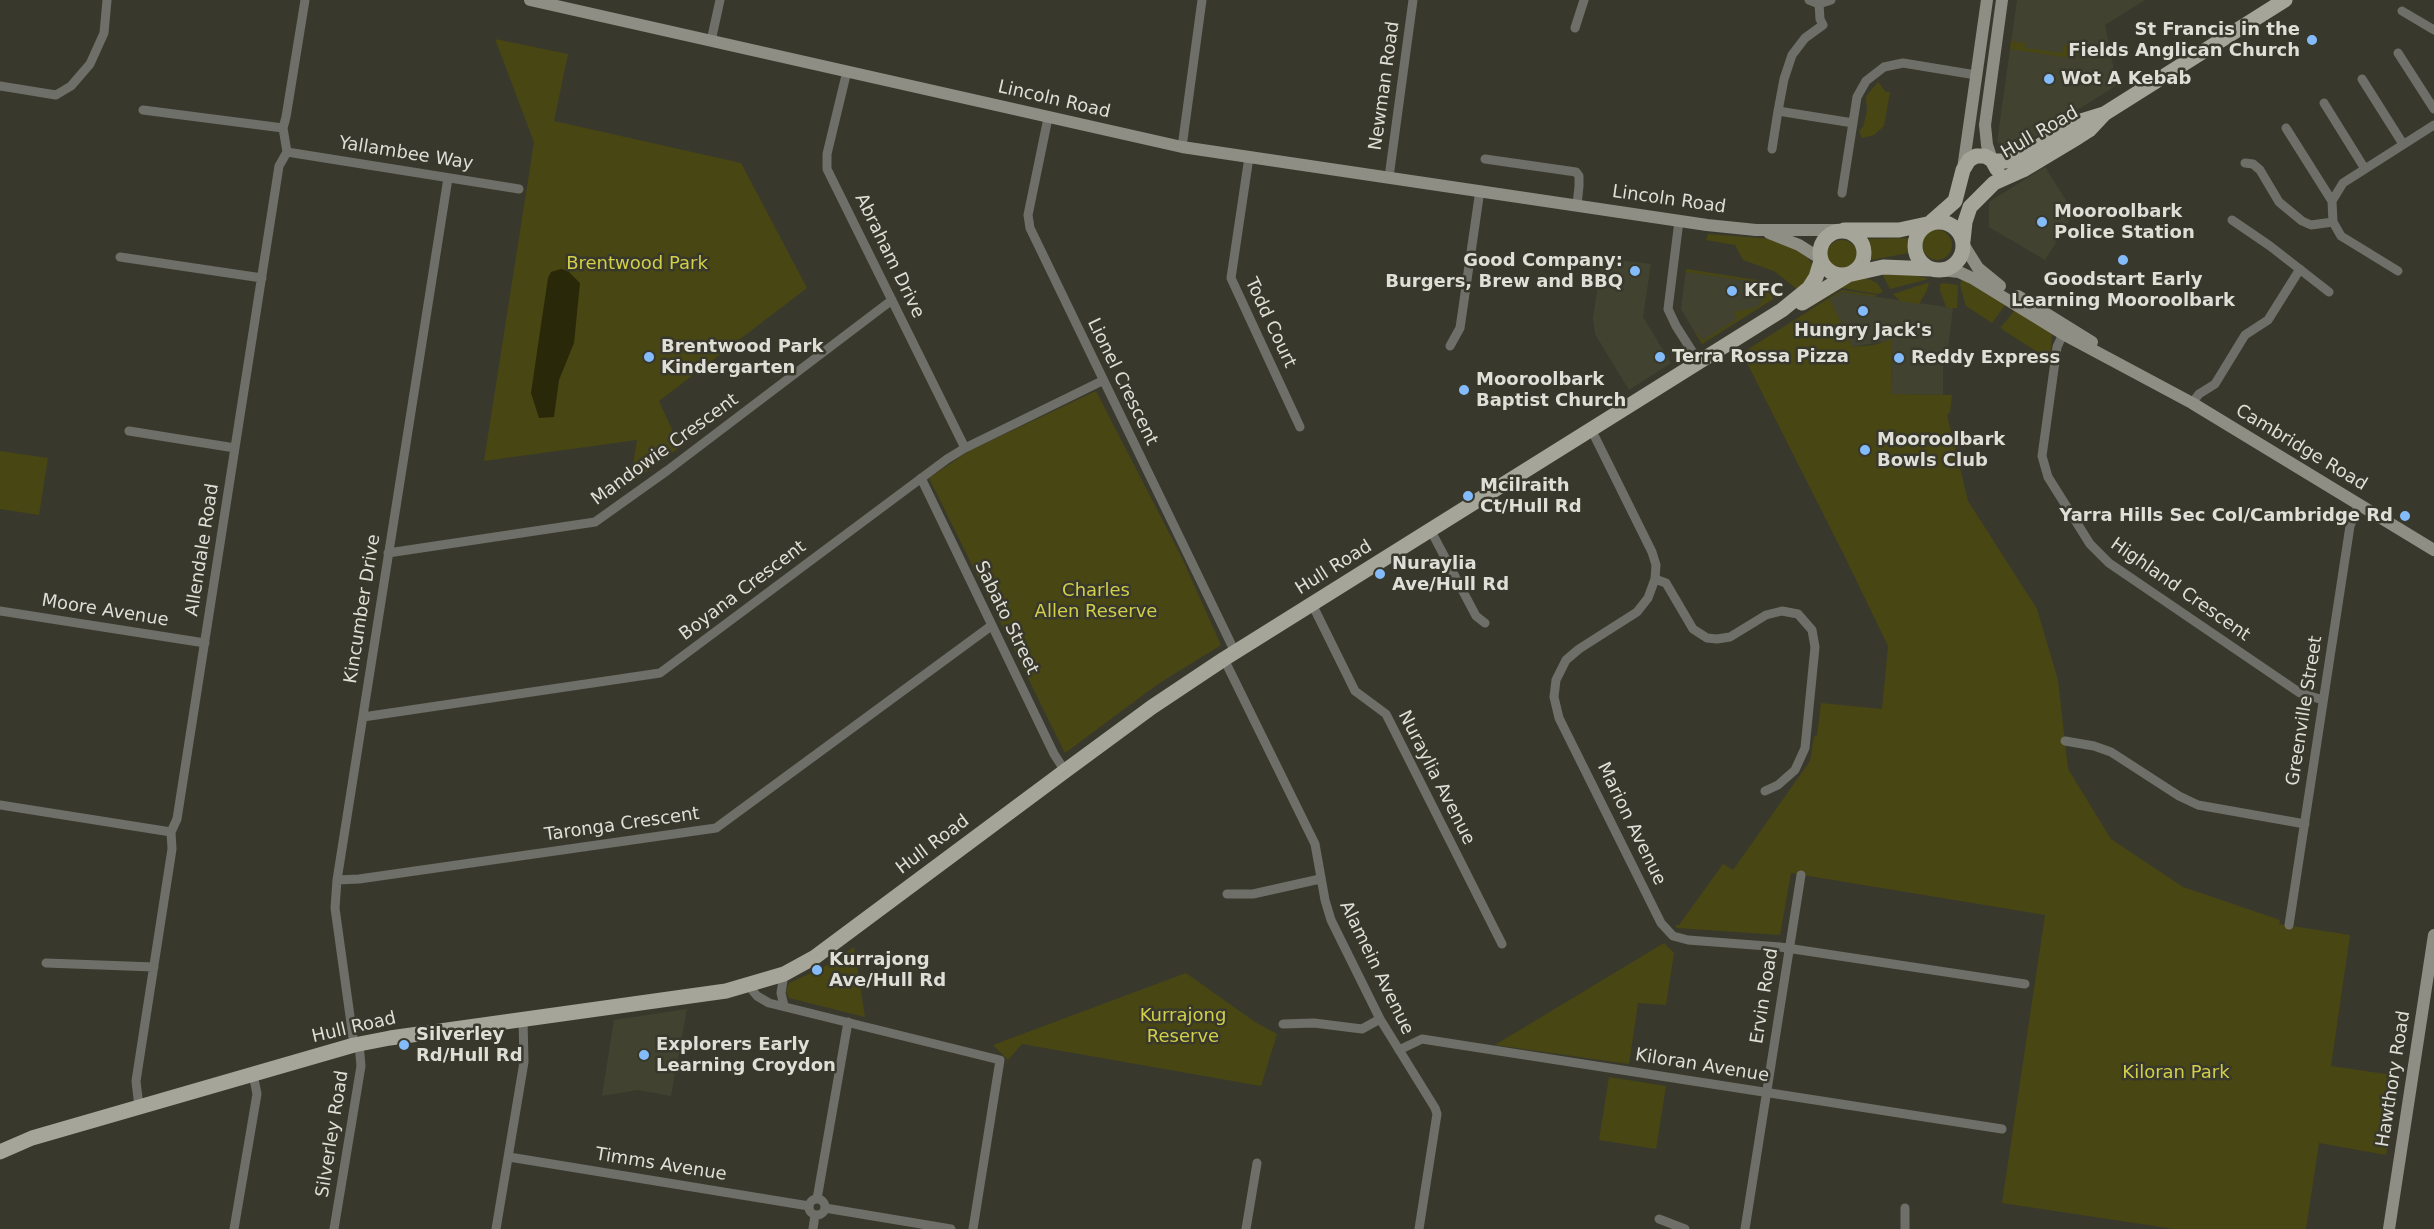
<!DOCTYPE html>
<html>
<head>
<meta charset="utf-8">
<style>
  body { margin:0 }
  canvas { display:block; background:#38382c }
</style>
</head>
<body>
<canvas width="2434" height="1229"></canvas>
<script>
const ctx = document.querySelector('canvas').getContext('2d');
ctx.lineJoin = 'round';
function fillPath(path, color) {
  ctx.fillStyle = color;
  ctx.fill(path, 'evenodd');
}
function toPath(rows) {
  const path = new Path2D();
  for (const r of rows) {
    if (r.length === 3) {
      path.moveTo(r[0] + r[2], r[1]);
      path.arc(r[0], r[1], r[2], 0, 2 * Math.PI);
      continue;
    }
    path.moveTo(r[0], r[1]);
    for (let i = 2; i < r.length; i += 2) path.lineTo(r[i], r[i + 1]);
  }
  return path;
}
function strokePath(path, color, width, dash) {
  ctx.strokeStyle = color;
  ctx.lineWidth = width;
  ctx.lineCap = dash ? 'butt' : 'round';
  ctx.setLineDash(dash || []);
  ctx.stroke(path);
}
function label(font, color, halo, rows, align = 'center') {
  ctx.font = font + ' "DejaVu Sans",sans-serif';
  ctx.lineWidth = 5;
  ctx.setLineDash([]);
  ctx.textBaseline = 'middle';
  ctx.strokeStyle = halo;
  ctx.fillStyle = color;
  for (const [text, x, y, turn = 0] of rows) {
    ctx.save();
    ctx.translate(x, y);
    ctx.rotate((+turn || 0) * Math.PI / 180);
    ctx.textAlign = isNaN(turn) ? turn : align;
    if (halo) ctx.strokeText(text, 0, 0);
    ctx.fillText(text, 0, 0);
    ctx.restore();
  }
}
fillPath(toPath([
  [2017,0,2145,0,2105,25,2117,85,2011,152,1997,142],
  [2045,167,2074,213,2045,260,1989,227,1989,202],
  [1602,258,1651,264,1643,317,1671,363,1629,390,1595,334,1593,318],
  [1686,269,1769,282,1773,299,1702,344,1681,309],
  [1842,292,1953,308,1947,358,1943,359,1943,395,1891,394,1892,340,1852,347,1829,299],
  [687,1009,671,1096,638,1090,602,1096,614,1020]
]), '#424230');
fillPath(toPath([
  [495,39,568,54,554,121,741,163,807,288,659,401,680,447,630,484,637,440,484,461,534,142],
  [2011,41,2026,43,2026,48,2062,53,2063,45,2077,45,2079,53,2070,58,2010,49],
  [1878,82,1886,92,1890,92,1884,126,1874,135,1862,138,1859,131,1863,127,1867,111,1866,96],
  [1937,245,15],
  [1708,234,1771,239,1793,247,1808,258,1813,266,1813,272,1798,290,1774,271,1743,260,1735,245,1706,240],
  [1909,238,1909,253,1871,260,1871,249,1867,239],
  [1842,255,15],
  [1686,269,1769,282,1773,299,1702,344,1696,334,1698,334,1703,340,1737,319,1734,312,1757,307,1761,303,1764,291,1761,285,1755,282,1686,272],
  [1882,274,1918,276,1929,279,1890,289],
  [1866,278,1877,283,1883,292,1877,294,1842,288,1810,308,1808,305,1855,280],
  [1962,279,2006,304,1992,323,1966,306,1960,285],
  [1927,283,1929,284,1926,292,1919,304,1900,301,1893,294],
  [1943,283,1958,285,1957,308,1947,308,1945,304,1940,291,1940,284],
  [1842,290,1876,295,1876,297,1842,292,1830,299,1852,347,1874,345,1892,339,1891,394,1952,395,1950,412,1947,415,1968,501,2037,609,2058,680,2068,769,2111,839,2183,887,2280,920,2279,924,2350,935,2331,1066,2399,1076,2386,1155,2319,1143,2306,1229,2174,1229,2002,1203,2045,915,1791,873,1780,935,1677,928,1675,925,1679,925,1723,864,1733,870,1810,761,1814,737,1817,735,1821,703,1882,709,1888,646,1845,557,1742,353],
  [2015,310,2052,332,2050,360,2000,328],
  [1096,391,1182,558,1221,645,1158,684,1065,753,929,478,969,451],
  [0,451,48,458,39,515,0,509],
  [1664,943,1674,953,1666,1005,1638,1003,1629,1064,1495,1045],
  [854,947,865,1017,789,998,786,991,789,983,822,968],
  [1186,973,1255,1022,1277,1034,1261,1086,1022,1044,1008,1060,993,1045],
  [1609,1077,1666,1086,1656,1149,1599,1140]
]), '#484613');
fillPath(toPath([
  [561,269,568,271,580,283,574,343,559,380,554,417,539,418,531,393,542,318,548,278,551,272]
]), '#292808');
strokePath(toPath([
  [1809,0,1819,4,1831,0],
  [1819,4,1820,19,1823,25,1805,38,1792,55,1784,79,1778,111,1853,123],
  [2402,11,2434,30],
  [1575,28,1584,0],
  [711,41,720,0],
  [2398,53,2434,109],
  [847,71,827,154,827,169,965,448],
  [2362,79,2403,144],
  [0,86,56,95,71,86,90,64,104,33,107,0],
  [2324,103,2365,169],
  [143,110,283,128],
  [1048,118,1028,215,1030,228,1235,652],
  [2286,128,2332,201],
  [1182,147,1202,0],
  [1772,149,1778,111],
  [287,152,519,189],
  [1249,157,1231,278,1300,427],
  [1485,159,1576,172,1579,176,1579,186,1577,205],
  [2245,163,2253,164,2260,170,2279,202,2302,221,2311,225,2333,222],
  [1389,177,1413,0],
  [1842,193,1857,97,1866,81,1884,67,1903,63,1976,75],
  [2232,220,2270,246,2329,292],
  [1679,221,1668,309,1676,326,1699,362],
  [120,257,262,278],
  [2398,271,2341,236,2333,222,2332,201,2343,183,2434,125],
  [2063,334,2057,347,2042,456,2048,477,2090,544,2109,563,2300,693,2323,700],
  [1450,346,1460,328,1480,190],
  [2192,403,2199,394,2215,384,2245,335,2268,320,2300,269],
  [129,431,235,448],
  [1592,431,1652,552,1656,565,1655,579,1648,598,1637,612,1579,649,1566,660,1556,680,1554,697,1559,718,1661,923,1673,936,1688,940,1780,947,2025,984],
  [921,478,1054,754,1065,771],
  [1431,531,1476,616,1485,623],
  [388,553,595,522,668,470,892,300],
  [1655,579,1666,583,1693,629,1707,638,1717,639,1730,637,1766,615,1782,611,1798,614,1812,630,1815,647,1805,748,1795,770,1778,785,1765,791],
  [1312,604,1355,691,1386,714,1502,944],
  [0,611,205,643],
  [1224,659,1315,844,1325,900,1331,920,1380,1019,1435,1108,1437,1114,1419,1229],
  [363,717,660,673,947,459,965,448,1102,381],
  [2065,741,2094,746,2111,752,2179,796,2198,805,2305,824],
  [0,805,171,832],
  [337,880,359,879,716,828,991,626],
  [1227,894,1253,894,1320,879],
  [2289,925,2350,526,2359,504],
  [46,963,154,967],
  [784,974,781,993,784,1006],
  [749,986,757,996,769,1003,1000,1060,973,1229],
  [1283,1024,1314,1023,1362,1029,1380,1019],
  [354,1045,335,908,337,880,448,178],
  [1399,1050,1422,1039,2002,1129],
  [139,1107,136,1081,172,849,171,832,177,819,279,166,287,152,283,128,286,117,305,0],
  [509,1157,809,1206],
  [817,1207,8],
  [817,1199,848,1022],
  [825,1208,951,1229],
  [1659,1219,1685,1229],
  [234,1229,257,1094,253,1074],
  [334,1229,361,1066,359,1044],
  [496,1229,524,1062,523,1019],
  [813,1229,815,1215],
  [1246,1229,1257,1163],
  [1745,1229,1801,875],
  [1905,1229,1905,1208]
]), '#6f6f69', 9);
strokePath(toPath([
  [530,0,1182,147,1707,225,1756,230,1838,230],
  [1992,160,1987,145,1985,125,2002,0],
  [1963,169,1987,0],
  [1769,233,1799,245,1821,259],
  [1963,244,1978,268,2000,286],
  [1941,270,1959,272,1972,278,2063,334,2192,403,2434,550],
  [2018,296,2092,342],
  [2389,1229,2434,935]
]), '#8e8e84', 12);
strokePath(toPath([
  [1994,161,2015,161,2078,122,2104,114,2285,0],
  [1939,246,24],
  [1930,223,1955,201,1963,170,1969,160,1976,156,1985,156,1992,160,1997,169],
  [1844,230,1899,230,1927,224],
  [1842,253,22],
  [1963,241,1965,222,1970,207,1994,183,2023,170,2078,137,2089,130,2104,114],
  [1852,274,1883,267,1932,269],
  [1802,303,1848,275],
  [0,1152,32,1138,354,1045,390,1038,726,991,784,974,815,957,1065,771,1152,707,1224,659,1782,310,1809,288,1816,277,1821,261]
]), '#a5a699', 15);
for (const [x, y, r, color] of [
  [2312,40,6,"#84bcfb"],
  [2049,79,6,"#84bcfb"],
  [2042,222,6,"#84bcfb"],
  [2123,260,6,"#84bcfb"],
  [1635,271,6,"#84bcfb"],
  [1732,291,6,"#84bcfb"],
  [1863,311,6,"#84bcfb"],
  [649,357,6,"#84bcfb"],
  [1660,357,6,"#84bcfb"],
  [1899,358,6,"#84bcfb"],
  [1464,390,6,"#84bcfb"],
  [1865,450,6,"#84bcfb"],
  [1468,496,6,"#84bcfb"],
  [2405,516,6,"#84bcfb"],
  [1380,574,6,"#84bcfb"],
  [817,970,6,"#84bcfb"],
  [404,1045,6,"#84bcfb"],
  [644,1055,6,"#84bcfb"]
]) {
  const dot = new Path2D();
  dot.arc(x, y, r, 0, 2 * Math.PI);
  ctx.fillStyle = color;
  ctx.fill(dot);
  strokePath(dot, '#38382c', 2);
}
label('bold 18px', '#dfdfd8', '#38382c', [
  ["St Francis in the",2300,30,"right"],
  ["Fields Anglican Church",2300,51,"right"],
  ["Wot A Kebab",2061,79],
  ["Mooroolbark",2054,212],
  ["Police Station",2054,233],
  ["Good Company:",1623,261,"right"],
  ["Burgers, Brew and BBQ",1623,282,"right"],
  ["Goodstart Early",2123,280,"center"],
  ["Learning Mooroolbark",2123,301,"center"],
  ["KFC",1744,291],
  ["Hungry Jack's",1863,331,"center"],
  ["Brentwood Park",661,347],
  ["Kindergarten",661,368],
  ["Terra Rossa Pizza",1672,357],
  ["Reddy Express",1911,358],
  ["Mooroolbark",1476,380],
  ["Baptist Church",1476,401],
  ["Mooroolbark",1877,440],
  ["Bowls Club",1877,461],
  ["Mcilraith",1480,486],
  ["Ct/Hull Rd",1480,507],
  ["Yarra Hills Sec Col/Cambridge Rd",2393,516,"right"],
  ["Nuraylia",1392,564],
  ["Ave/Hull Rd",1392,585],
  ["Kurrajong",829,960],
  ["Ave/Hull Rd",829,981],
  ["Silverley",416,1035],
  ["Rd/Hull Rd",416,1056],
  ["Explorers Early",656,1045],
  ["Learning Croydon",656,1066]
], 'left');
label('18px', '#dfdfd8', '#38382c', [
  ["Newman Road",1385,86,-82],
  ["Lincoln Road",1054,100,13],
  ["Hull Road",2040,133,-30],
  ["Yallambee Way",406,154,9],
  ["Lincoln Road",1669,200,8],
  ["Abraham Drive",889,256,64],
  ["Todd Court",1270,323,65],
  ["Lionel Crescent",1122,382,64],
  ["Cambridge Road",2301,448,31],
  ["Mandowie Crescent",665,450,-36],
  ["Allendale Road",203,550,-81],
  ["Hull Road",1334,568,-32],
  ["Highland Crescent",2180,590,35],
  ["Boyana Crescent",743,591,-37],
  ["Kincumber Drive",363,609,-81],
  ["Moore Avenue",105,611,9],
  ["Sabato Street",1006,618,64],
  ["Greenville Street",2305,711,-81],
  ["Nuraylia Avenue",1436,778,63],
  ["Marion Avenue",1631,824,64],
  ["Taronga Crescent",622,825,-8],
  ["Hull Road",933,845,-37],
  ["Alamein Avenue",1376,968,64],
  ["Ervin Road",1765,996,-81],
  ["Hull Road",354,1028,-13],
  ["Kiloran Avenue",1702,1066,9],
  ["Hawthory Road",2394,1079,-81],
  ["Silverley Road",333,1134,-81],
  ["Timms Avenue",661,1165,9]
]);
label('18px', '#d2cf48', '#38382c', [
  ["Brentwood Park",637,264],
  ["Charles",1096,591],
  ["Allen Reserve",1096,612],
  ["Kurrajong",1183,1016],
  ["Reserve",1183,1037],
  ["Kiloran Park",2176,1073]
]);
</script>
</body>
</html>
